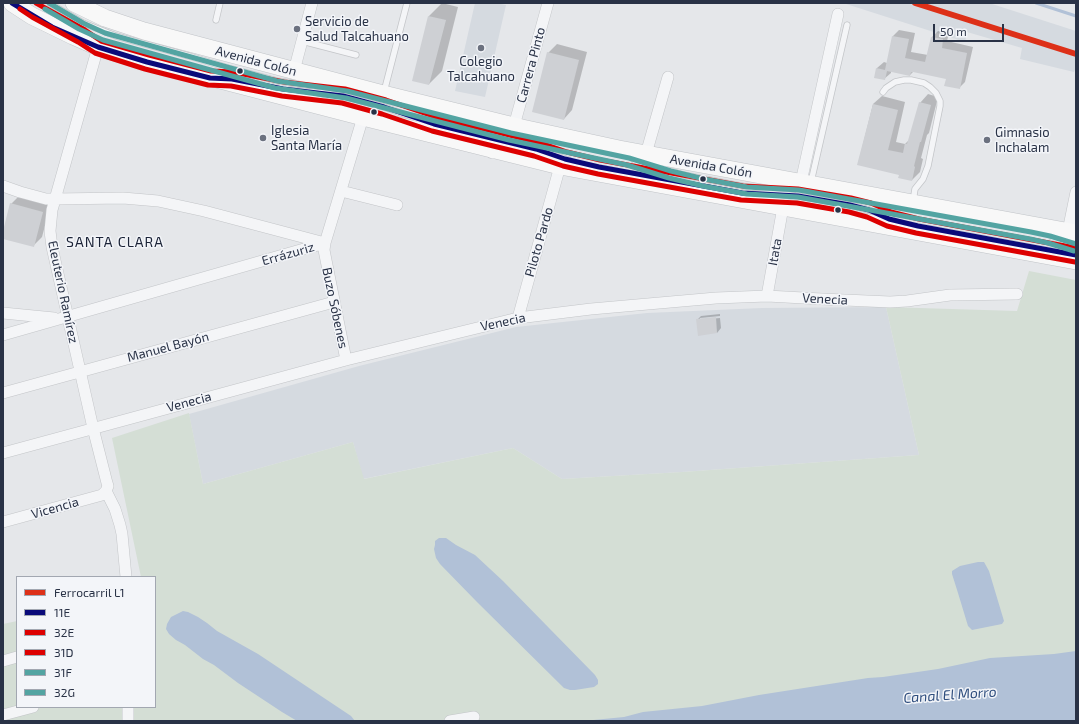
<!DOCTYPE html>
<html>
<head>
<meta charset="utf-8">
<style>
  body { margin:0 }
  #map { position:relative; width:1079px; height:724px; overflow:hidden; background:#e5e7ea; font-family:"Exo 2",sans-serif }
  canvas { display:block }
  .frame { position:absolute; inset:0; border:4px solid #293246; pointer-events:none }
  .legend { position:absolute; left:16px; top:576px; width:140px; height:132px; box-sizing:border-box; background:#f3f5f9; border:1px solid #a2a7b1; margin:0; padding:5px 7px; list-style:none; font-size:12px; color:#293246 }
  .legend li { display:flex; align-items:center; gap:8px; height:20px }
  .legend b { width:20px; border:1px solid #a2a7b1 }
  .scale { position:absolute; left:933px; top:24px; width:71px; height:18px; box-sizing:border-box; border:2px solid #293246; border-top:0; padding-left:5px; font-size:12px; line-height:14px; white-space:nowrap; color:#293246; -webkit-text-stroke:3px #f3f5f9; paint-order:stroke }
</style>
</head>
<body>
<div id="map">
<canvas width="1079" height="724"></canvas>
<div class="frame"></div>
<ul class="legend">
<li><b style="height:5px;background:#dd3018"></b>Ferrocarril L1</li>
<li><b style="height:5px;background:#0a0a7a"></b>11E</li>
<li><b style="height:5px;background:#d00"></b>32E</li>
<li><b style="height:5px;background:#d00"></b>31D</li>
<li><b style="height:5px;background:#53a4a2"></b>31F</li>
<li><b style="height:5px;background:#53a4a2"></b>32G</li>
</ul>
<div class="scale">50 m</div>
</div>
<script>
const ctx = document.querySelector('canvas').getContext('2d');
ctx.lineJoin = 'round';
function fillPath(path, color) {
  ctx.fillStyle = color;
  ctx.fill(path, 'evenodd');
}
function toPath(rows) {
  const path = new Path2D();
  for (const r of rows) {
    path.moveTo(r[0], r[1]);
    for (let i = 2; i < r.length; i += 2) path.lineTo(r[i], r[i + 1]);
  }
  return path;
}
function strokePath(path, color, width, dash) {
  ctx.strokeStyle = color;
  ctx.lineWidth = width;
  ctx.lineCap = dash ? 'butt' : 'round';
  ctx.setLineDash(dash || []);
  ctx.stroke(path);
}
function label(font, color, halo, rows, align = 'center') {
  ctx.font = font + ' "Exo 2",sans-serif';
  ctx.lineWidth = 3;
  ctx.setLineDash([]);
  ctx.textBaseline = 'middle';
  ctx.strokeStyle = halo;
  ctx.fillStyle = color;
  for (const [text, x, y, turn = 0] of rows) {
    ctx.save();
    ctx.translate(x, y);
    ctx.rotate((+turn || 0) * Math.PI / 180);
    ctx.textAlign = isNaN(turn) ? turn : align;
    if (halo) ctx.strokeText(text, 0, 0);
    ctx.fillText(text, 0, 0);
    ctx.restore();
  }
}
fillPath(toPath([
  [475,3,496,3,506,5,485,97,455,91],
  [843,3,989,3,1076,31,1076,67,1074,72,1020,59,1022,48,967,32,965,42],
  [886,307,919,455,682,472,562,479,513,448,363,479,353,442,203,484,189,414,359,366,516,327,647,313,762,308]
]), '#d5dae0');
fillPath(toPath([
  [1029,271,1076,280,1076,651,1074,651,1076,652,1076,721,3,721,3,624,17,621,17,707,155,707,155,577,141,577,112,438,189,413,203,484,353,442,364,479,513,448,562,479,682,472,919,455,886,307,1017,311]
]), '#d4ded5');
fillPath(toPath([
  [439,538,446,538,456,545,475,555,503,581,595,675,598,680,598,684,594,687,575,690,570,690,564,688,477,602,440,564,436,558,434,549,435,545,435,541],
  [978,562,984,562,989,571,1004,621,1002,624,972,630,968,626,958,593,952,574,952,571,960,566],
  [183,611,188,612,198,617,207,623,217,631,258,654,351,716,355,721,297,721,282,712,238,683,214,665,203,659,185,645,176,640,169,634,166,629,167,624,171,617],
  [1076,651,1076,721,583,721,624,717,643,712,702,706,759,695,868,678,883,677,938,669,990,658,1054,654]
]), '#b1c1d7');
fillPath(toPath([
  [442,3,458,7,442,71,429,84,429,16],
  [899,30,915,33,911,52,928,55,932,37,938,31,949,33,947,41,973,47,965,82,959,88,947,78,914,71,910,75,891,70,891,73,884,79,875,77,877,68,884,62,887,63,893,36],
  [557,44,587,52,572,110,564,119,548,53],
  [928,94,938,97,929,133,927,135,921,158,923,159,920,172,912,180,900,174,858,164,873,104,882,96,905,102,896,142,905,144,909,140,920,103],
  [20,195,51,203,42,237,33,246,3,238,3,235,11,204],
  [720,314,720,316,700,318,700,320,720,318,721,328,717,333,697,320,701,316]
]), '#0003');
strokePath(toPath([
  [1036,3,1076,16]
]), '#b1c1d7', 3);
fillPath(toPath([
  [428,16,446,20,429,85,412,81],
  [892,36,909,39,905,58,925,62,931,37,943,39,942,48,967,53,960,89,944,86,946,79,913,72,913,73,911,72,910,76,887,71,885,80,874,78,876,68,885,70],
  [547,52,579,60,564,120,532,112],
  [919,102,931,105,921,142,920,142,914,166,915,167,912,181,898,178,899,175,857,165,873,104,898,110,888,150,903,153,905,143,907,144],
  [10,203,43,212,34,247,3,239,3,231],
  [716,317,717,333,698,336,696,319]
]), '#ced0d4');
const lane = toPath([
  [49,3,83,23,116,36,189,56,232,69,277,81,332,88],
  [216,20,220,3],
  [302,41,356,55],
  [289,90,323,93,343,96,384,107,421,120,536,149,569,160],
  [384,92,407,3],
  [883,92,886,88,895,82,904,80,911,80,924,83,930,87,936,93,940,101,940,106,928,166,923,179,915,189,913,201],
  [634,160,684,175,736,185,747,187,794,189],
  [811,182,847,25],
  [752,194,775,194,798,196,850,205,869,210,892,219],
  [1052,237,1076,244]
]);
const street = toPath([
  [98,47,52,210,50,231,52,247,93,428,107,483,108,486,106,491],
  [294,71,312,3],
  [514,126,548,3],
  [646,154,668,77],
  [801,182,838,14],
  [3,186,20,192,46,199,55,199,123,198,158,201,204,211,325,243],
  [341,191,397,205],
  [1068,231,1076,192],
  [767,296,783,207],
  [3,313,54,318],
  [518,318,560,166],
  [3,335,325,243],
  [346,360,324,250,325,243,363,117],
  [3,393,334,302],
  [3,453,346,360,518,318,591,309,716,298,767,296,822,299,890,302,907,301,950,295,1017,294],
  [106,491,115,509,120,525,122,534,126,577],
  [3,522,102,495,106,491],
  [3,661,17,657],
  [128,707,128,721],
  [3,715,33,707],
  [450,721,474,717]
]);
const primary = toPath([
  [12,3,32,16,73,36,98,47,120,54,363,117,560,166,1076,261],
  [74,3,105,18,144,31,383,94,522,128,619,149,1076,233],
  [493,150,499,146,505,141,511,133,514,126]
]);
strokePath(lane, '#c3c5c8', 7);
strokePath(street, '#c3c5c8', 12);
strokePath(primary, '#c1c4c8', 18);
strokePath(lane, '#f4f5f7', 5.5);
strokePath(street, '#f4f5f7', 11);
strokePath(primary, '#f8f8f8', 17);
strokePath(toPath([
  [12,3,52,27,98,47,147,62,210,78,232,79,283,89,343,96,384,107,434,124,536,149,565,159,599,167,742,193,798,196,850,205,869,210,889,219,918,226,1076,255]
]), '#0a0a7a', 5);
strokePath(toPath([
  [20,9,32,17,78,42,95,53,145,69,208,85,231,86,282,96,342,103,382,114,432,131,534,156,563,166,598,174,741,200,797,203,849,212,867,217,887,226,916,233,1075,262]
]), '#d00', 5);
strokePath(toPath([
  [36,3,85,30,101,41,149,55,211,71,233,72,284,82,345,89,386,100,436,117,538,142,567,152,600,160,743,186,798,189,851,198,871,203,891,212,919,219,1076,248]
]), '#d00', 5);
strokePath(toPath([
  [49,3,83,23,105,33,277,81,347,91,511,133,629,158,671,171,704,179,747,187,799,190,1031,232,1050,236,1076,244]
]), '#53a4a2', 5);
strokePath(toPath([
  [45,9,79,29,103,40,275,88,346,98,509,140,627,165,669,178,703,186,747,194,798,197,1030,239,1048,243,1074,251]
]), '#53a4a2', 5);
strokePath(toPath([
  [915,3,1076,54]
]), '#dd3018', 6);
for (const [x, y, r, color] of [
  [297,29,4,"#6b717f"],
  [481,48,4,"#6b717f"],
  [240,71,3.5,"#293246"],
  [374,112,3.5,"#293246"],
  [263,138,4,"#6b717f"],
  [987,140,4,"#6b717f"],
  [703,179,3.5,"#293246"],
  [838,210,3.5,"#293246"]
]) {
  const dot = new Path2D();
  dot.arc(x, y, r, 0, 2 * Math.PI);
  ctx.fillStyle = color;
  ctx.fill(dot);
  strokePath(dot, '#f3f5f9', 1.5);
}
label('13px', '#293246', '#f3f5f9', [
  ["Servicio de",305,22],
  ["Salud Talcahuano",305,37],
  ["Colegio",481,62,"center"],
  ["Talcahuano",481,77,"center"],
  ["Iglesia",271,131],
  ["Santa María",271,146],
  ["Gimnasio",995,133],
  ["Inchalam",995,148]
], 'left');
label('13px', '#293246', '#f3f5f9', [
  ["Avenida Colón",256,61,15],
  ["Carrera Pinto",531,65,-75],
  ["Avenida Colón",711,166,10],
  ["Piloto Pardo",539,242,-74],
  ["Itata",775,252,-80],
  ["Errázuriz",288,254,-16],
  ["Eleuterio Ramírez",63,292,78],
  ["Venecia",825,299,3],
  ["Buzo Sóbenes",335,308,78],
  ["Venecia",503,322,-12],
  ["Manuel Bayón",168,347,-15],
  ["Venecia",189,402,-15],
  ["Vicencia",55,508,-16]
]);
ctx.letterSpacing = '1px';
label('14px', '#1b2337', '#f3f5f9', [
  ["SANTA CLARA",115,242]
]);
ctx.letterSpacing = '0px';
label('italic 14px', '#2f4e7e', '#f3f5f9', [
  ["Canal El Morro",950,695,-4]
]);
</script>
</body>
</html>
